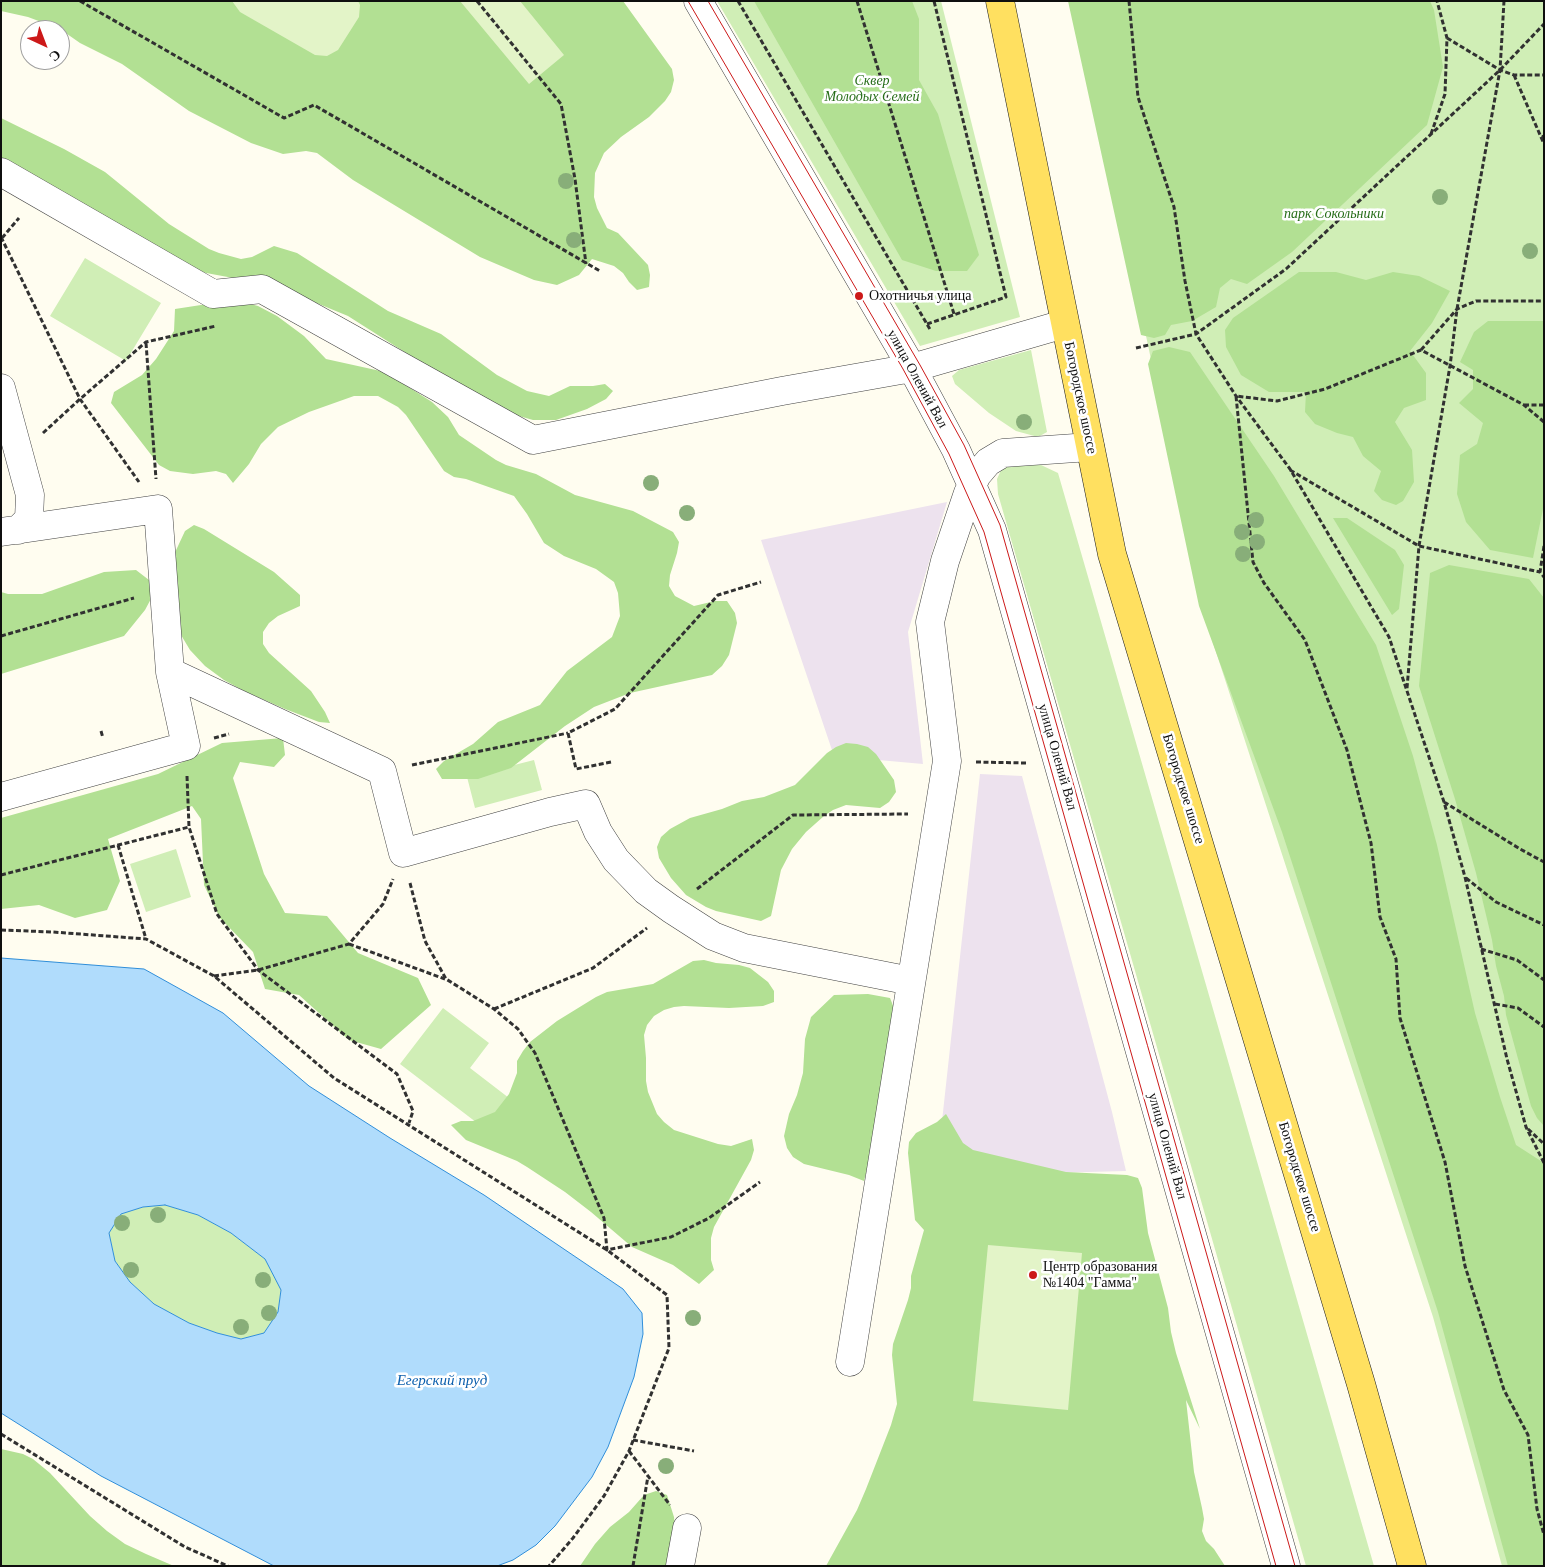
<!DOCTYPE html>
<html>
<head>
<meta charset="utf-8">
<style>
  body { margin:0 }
  #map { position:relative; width:1545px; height:1567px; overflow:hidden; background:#fffdf0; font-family:Georgia,serif }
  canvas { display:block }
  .frame { position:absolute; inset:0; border:2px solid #0f0f0f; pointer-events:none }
  .north { position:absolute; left:20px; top:20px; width:50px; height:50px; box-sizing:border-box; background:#fff; border:1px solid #9f9f9f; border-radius:50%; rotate:137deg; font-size:14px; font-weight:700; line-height:20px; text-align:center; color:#0f0f0f }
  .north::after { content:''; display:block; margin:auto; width:18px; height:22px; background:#cc1919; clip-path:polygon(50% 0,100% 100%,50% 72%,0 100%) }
</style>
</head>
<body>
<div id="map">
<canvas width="1545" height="1567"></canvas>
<div class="frame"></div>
<div class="north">С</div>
</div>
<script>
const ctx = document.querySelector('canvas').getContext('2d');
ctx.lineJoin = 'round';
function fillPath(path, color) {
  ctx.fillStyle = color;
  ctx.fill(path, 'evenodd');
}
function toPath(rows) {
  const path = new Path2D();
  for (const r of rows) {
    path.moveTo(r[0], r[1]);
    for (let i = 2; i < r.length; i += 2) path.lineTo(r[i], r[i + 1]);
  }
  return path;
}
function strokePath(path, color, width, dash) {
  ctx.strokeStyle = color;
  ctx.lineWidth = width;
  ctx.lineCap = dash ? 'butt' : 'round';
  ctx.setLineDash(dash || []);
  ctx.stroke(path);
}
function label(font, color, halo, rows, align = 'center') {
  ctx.font = font + ' Georgia,serif';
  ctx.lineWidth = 5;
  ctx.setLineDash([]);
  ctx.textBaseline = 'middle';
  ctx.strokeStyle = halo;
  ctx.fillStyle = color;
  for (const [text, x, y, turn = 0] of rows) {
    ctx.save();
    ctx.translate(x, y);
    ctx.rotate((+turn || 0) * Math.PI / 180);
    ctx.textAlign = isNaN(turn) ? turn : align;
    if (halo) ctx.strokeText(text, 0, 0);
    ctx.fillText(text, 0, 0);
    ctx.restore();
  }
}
fillPath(toPath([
  [947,502,908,632,923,764,834,756,761,540],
  [980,774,1022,776,1112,1112,1126,1171,936,1176]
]), '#ede2ee');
fillPath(toPath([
  [717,1,941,1,1020,317,920,346],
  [1072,1,1544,1,1544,1566,1502,1566,1433,1317,1201,606,1148,345],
  [85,258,161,303,126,361,50,316],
  [1031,350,1047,432,1038,437,1016,431,989,413,955,384,952,376,959,370],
  [1041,465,1058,473,1374,1566,1306,1566,998,494,997,479,1003,466],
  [534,760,542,790,475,808,467,777],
  [176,849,191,897,146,912,130,864],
  [443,1008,489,1043,470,1068,509,1098,485,1129,400,1064],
  [165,1205,198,1215,231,1233,265,1259,281,1289,278,1312,264,1333,241,1339,217,1333,189,1323,154,1304,130,1282,115,1261,109,1233,121,1214,143,1207]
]), '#d0eeb6');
fillPath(toPath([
  [1,1,623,1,672,69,674,80,671,92,665,101,649,117,621,137,604,153,595,173,594,197,597,208,607,228,618,233,648,265,650,275,649,287,637,290,629,282,623,273,614,266,592,259,579,275,557,285,534,280,480,257,353,180,317,153,306,151,283,154,251,143,189,111,122,64,80,43,60,29,28,17,1,11],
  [754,1,912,1,919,19,919,80,938,114,979,255,967,271,936,271,902,260],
  [1068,1,1430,1,1434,10,1443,67,1427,125,1292,252,1247,284,1231,279,1220,288,1216,307,1192,321,1171,325,1165,335,1154,338,1141,335],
  [1,118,64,149,105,172,169,224,209,249,219,253,241,259,252,257,274,246,297,253,388,311,441,334,497,375,527,391,549,396,570,386,593,386,605,384,613,391,606,399,587,409,556,420,533,420,512,414,461,388,348,316,297,295,244,280,190,270,1,158],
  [1299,272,1336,272,1366,280,1393,272,1419,276,1450,291,1432,323,1410,351,1426,373,1426,400,1404,408,1395,422,1412,450,1414,482,1403,501,1396,505,1382,500,1374,491,1381,471,1363,456,1353,437,1337,433,1315,424,1305,412,1306,392,1269,392,1241,375,1226,347,1225,330,1233,318],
  [214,303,247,303,258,306,277,316,304,336,326,359,385,372,432,402,448,417,459,435,496,460,506,465,536,474,575,495,633,511,673,532,679,542,677,553,670,575,669,586,675,596,694,606,715,601,727,601,735,613,737,623,729,655,722,666,712,675,630,693,594,707,565,726,511,768,478,779,442,779,436,769,444,761,473,744,498,722,540,705,567,671,612,637,620,616,618,593,614,582,596,569,564,556,544,543,527,514,514,496,466,479,454,477,444,471,406,415,398,407,378,396,354,396,309,412,278,427,261,444,249,464,233,483,226,474,216,471,193,474,170,471,159,465,111,403,114,392,142,375,156,359,174,331,175,309],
  [1488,321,1544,321,1544,504,1533,558,1490,550,1466,522,1457,494,1460,455,1477,444,1483,423,1459,403,1473,389,1473,370,1460,362,1474,332],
  [1169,347,1190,352,1274,476,1376,645,1413,756,1437,845,1475,1013,1500,1097,1516,1145,1544,1163,1544,1566,1508,1566,1438,1312,1282,832,1199,606,1148,364,1153,351],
  [1333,518,1347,518,1395,550,1404,565,1399,609,1392,615],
  [194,525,204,529,274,572,300,595,300,606,278,616,269,623,263,632,263,644,269,653,311,691,325,712,330,723,319,722,285,709,244,691,224,680,205,666,190,650,178,630,171,561,185,531],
  [1449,565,1529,579,1544,598,1544,1126,1537,1118,1531,1106,1506,1015,1504,996,1496,966,1492,940,1476,873,1455,799,1419,686,1430,573],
  [136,570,149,580,153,595,145,610,124,636,1,674,1,592,8,594,42,594,104,572],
  [283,738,285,755,274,767,240,762,233,778,264,874,285,913,327,916,358,953,418,978,431,1005,381,1049,349,1040,299,995,265,989,253,952,220,918,204,885,201,819,192,806,108,839,120,881,107,910,75,918,39,905,1,909,1,818,158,774,222,743],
  [846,743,857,744,868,747,876,754,894,780,896,792,889,802,880,808,846,805,833,810,824,816,806,832,792,849,781,870,771,916,761,921,716,911,706,907,686,895,671,878,659,858,657,847,661,837,670,829,690,818,722,809,742,801,764,797,795,785,827,753,836,747],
  [704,960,716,963,739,965,750,968,768,982,774,991,774,1002,763,1006,729,1008,684,1006,674,1007,664,1010,654,1016,647,1025,644,1035,646,1058,646,1081,648,1092,657,1114,664,1122,674,1130,718,1144,731,1146,752,1139,754,1150,751,1160,714,1227,711,1238,711,1260,714,1270,699,1284,673,1265,632,1247,591,1212,565,1192,527,1167,517,1161,466,1140,451,1125,461,1121,473,1121,495,1112,509,1094,517,1073,517,1061,523,1051,530,1042,557,1021,596,997,607,992,653,984,693,961],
  [868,994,890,998,894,1008,870,1158,864,1181,849,1175,804,1164,793,1157,787,1148,784,1136,789,1114,797,1095,803,1073,805,1039,811,1017,834,995],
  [946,1114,963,1143,973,1150,1066,1172,1127,1175,1138,1178,1142,1188,1148,1233,1168,1308,1171,1332,1176,1353,1200,1429,1186,1400,1194,1472,1202,1508,1204,1519,1202,1531,1206,1541,1214,1549,1225,1566,826,1566,857,1510,866,1489,891,1425,897,1404,892,1355,893,1344,908,1300,911,1288,911,1276,924,1230,915,1220,908,1153,909,1142,916,1133,937,1122],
  [1,1449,23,1454,33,1459,50,1473,90,1516,107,1531,125,1544,146,1554,174,1566,1,1566],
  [656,1491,667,1495,674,1517,675,1528,669,1566,580,1566,595,1544,610,1527,629,1512,644,1495]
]), '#b2e093');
fillPath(toPath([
  [232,1,358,1,360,5,359,17,338,50,327,56,315,55,240,12],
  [460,1,520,1,564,55,529,84],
  [988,1245,1082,1253,1068,1410,973,1401]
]), '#e3f4c8');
const water = toPath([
  [1,958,144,969,223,1013,309,1086,390,1138,484,1195,623,1289,642,1313,643,1334,634,1377,608,1447,592,1477,555,1526,536,1545,513,1560,497,1566,274,1566,101,1476,1,1413,1,958],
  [165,1205,198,1215,231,1233,265,1259,281,1290,278,1312,264,1333,241,1339,217,1333,189,1323,154,1304,130,1282,115,1261,109,1233,121,1214,143,1207,165,1205]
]);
fillPath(water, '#b0dcfc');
strokePath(water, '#308ed9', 1);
const minor = toPath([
  [698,1,912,368,956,450,992,530,1286,1566],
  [1,172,213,294,262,289,533,440,782,391,912,368,1064,324],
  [1,388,30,495,29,519,18,530],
  [1,532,158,509,170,672,382,771,403,853,550,812,586,804,598,832,616,860,646,891,671,909,713,936,744,948,911,981],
  [1,797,186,746,170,672],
  [850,1362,947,761,930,622,945,561,968,493,977,475,988,462,1003,453,1090,447],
  [680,1566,687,1528]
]);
const major = toPath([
  [1000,1,1112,554,1361,1384,1412,1566]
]);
strokePath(minor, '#424242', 29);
strokePath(major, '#202020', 29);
strokePath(toPath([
  [80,1,284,118,314,105,600,271],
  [477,1,561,104,575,179,586,264],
  [738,1,931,331],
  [857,1,954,314],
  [1129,1,1138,97,1174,207,1185,281,1196,334,1236,396,1290,469,1389,637,1444,802,1465,877,1507,1059,1526,1127,1544,1163],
  [1447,38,1500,70,1514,75,1544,75],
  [1514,75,1544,144],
  [1431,134,1445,94,1447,38,1437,1],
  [1542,140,1544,133],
  [1,237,80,399,139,482],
  [2,238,19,218],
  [927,324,1006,297,934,1],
  [146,343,156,479],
  [1136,348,1196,334,1286,269,1500,70,1544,24],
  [1421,350,1457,309,1476,301,1544,301],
  [1524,405,1544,405],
  [1544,422,1524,405,1421,350,1325,389,1277,401,1236,396,1253,562,1264,583,1305,640,1347,750,1371,843,1380,917,1396,959,1400,1018,1445,1162,1465,1266,1504,1390,1528,1435,1537,1509,1544,1535],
  [43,433,80,399,146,342,216,326],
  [1290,470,1419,546,1540,572],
  [1544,546,1540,572,1544,577],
  [1,636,134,598],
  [1407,688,1419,546,1450,366,1457,309,1500,70,1504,1],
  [101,731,103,738],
  [214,738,229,734],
  [611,762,576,769,568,733,615,709,718,595,761,582],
  [976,762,1027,763],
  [412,765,568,733],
  [187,776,189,827,217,914,258,970,397,1074,413,1111,409,1123],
  [1444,802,1520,849,1544,862],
  [118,845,146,939],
  [1,875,189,827],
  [1466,878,1496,902,1544,925],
  [410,883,425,941,446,979,494,1009,518,1029,535,1053,604,1218,607,1250,671,1237,709,1218,760,1182],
  [697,889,793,815,908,814],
  [1,930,53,932,146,939,214,976,334,1078,607,1250,667,1295,669,1348,629,1451,604,1496,573,1538,549,1566],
  [349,944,445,979],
  [1481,949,1517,960,1544,980],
  [214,976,258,970,349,944,383,904,393,879],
  [1495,1004,1518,1008,1544,1027],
  [494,1009,593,968,647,928],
  [1528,1129,1544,1144],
  [1,1434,185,1547,228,1566],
  [633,1440,694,1451],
  [629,1451,670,1505],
  [633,1566,648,1476]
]), '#313131', 3, [5, 2.5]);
strokePath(minor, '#fff', 28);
strokePath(major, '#ffe060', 28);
strokePath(toPath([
  [688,1,903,369,949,454,984,532,1276,1566],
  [708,1,920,365,964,445,1000,525,1295,1566]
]), '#cc1919', 1);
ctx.fillStyle = '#88ae79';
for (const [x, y] of [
  [566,181],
  [1440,197],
  [574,240],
  [1530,251],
  [1024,422],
  [651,483],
  [687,513],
  [1256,520],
  [1242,532],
  [1257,542],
  [1243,554],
  [158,1215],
  [122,1223],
  [131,1270],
  [263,1280],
  [269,1313],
  [693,1318],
  [241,1327],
  [666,1466]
]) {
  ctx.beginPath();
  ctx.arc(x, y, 8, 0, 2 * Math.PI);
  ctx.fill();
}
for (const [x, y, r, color] of [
  [859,296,5,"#cc1919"],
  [1033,1275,5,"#cc1919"]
]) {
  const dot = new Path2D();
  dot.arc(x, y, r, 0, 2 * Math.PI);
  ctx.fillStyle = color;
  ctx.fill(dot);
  strokePath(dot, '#fff', 2);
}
label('italic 14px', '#266d18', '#fff', [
  ["Сквер",872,81],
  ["Молодых Семей",872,97],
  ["парк Сокольники",1334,214]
]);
label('14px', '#0f0f0f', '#fff', [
  ["Охотничья улица",869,296],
  ["Центр образования",1043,1267],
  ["№1404 \"Гамма\"",1043,1283]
], 'left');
label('14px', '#0f0f0f', '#fff', [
  ["улица Олений Вал",917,379,61],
  ["Богородское шоссе",1080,398,78],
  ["улица Олений Вал",1057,757,74],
  ["Богородское шоссе",1183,789,73],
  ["улица Олений Вал",1167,1146,74],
  ["Богородское шоссе",1299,1177,73]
]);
label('italic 15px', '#0c5fad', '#fff', [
  ["Егерский пруд",442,1381]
]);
</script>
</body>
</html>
